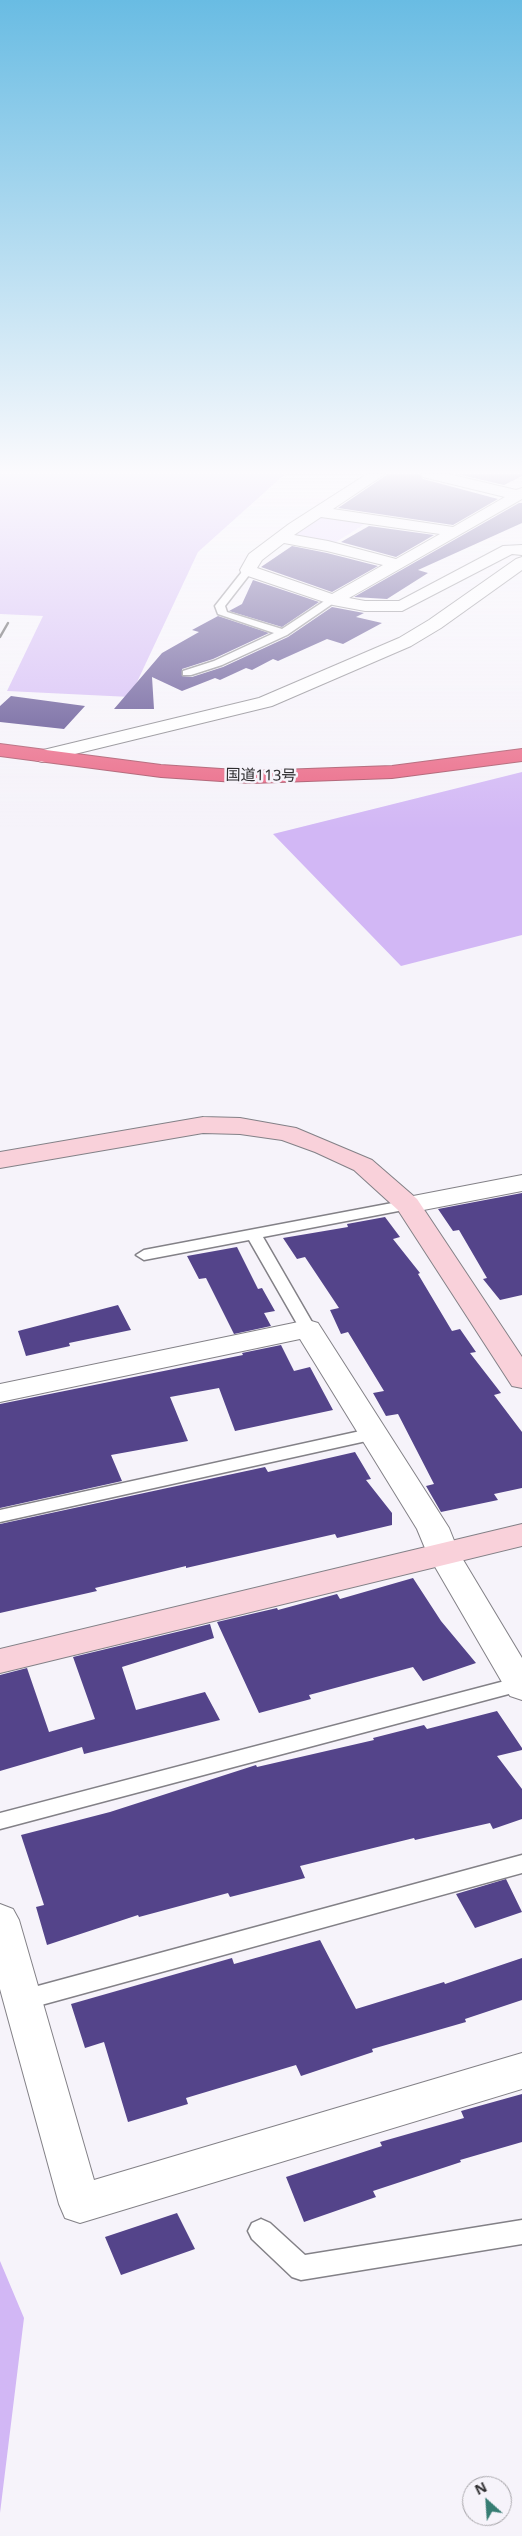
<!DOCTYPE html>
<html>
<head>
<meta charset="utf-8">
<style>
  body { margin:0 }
  #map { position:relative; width:522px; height:2536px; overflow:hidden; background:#f6f3fa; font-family:"Noto Sans",sans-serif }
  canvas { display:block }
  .north { position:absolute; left:462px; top:2476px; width:50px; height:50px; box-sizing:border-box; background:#f6f3fa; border:1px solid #a6a4a9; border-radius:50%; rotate:334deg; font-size:14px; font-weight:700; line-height:20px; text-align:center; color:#2e2d2f }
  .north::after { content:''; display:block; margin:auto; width:18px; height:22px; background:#377d73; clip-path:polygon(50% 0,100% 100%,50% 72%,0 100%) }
</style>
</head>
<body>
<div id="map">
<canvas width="522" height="2536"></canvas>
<div class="north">N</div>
</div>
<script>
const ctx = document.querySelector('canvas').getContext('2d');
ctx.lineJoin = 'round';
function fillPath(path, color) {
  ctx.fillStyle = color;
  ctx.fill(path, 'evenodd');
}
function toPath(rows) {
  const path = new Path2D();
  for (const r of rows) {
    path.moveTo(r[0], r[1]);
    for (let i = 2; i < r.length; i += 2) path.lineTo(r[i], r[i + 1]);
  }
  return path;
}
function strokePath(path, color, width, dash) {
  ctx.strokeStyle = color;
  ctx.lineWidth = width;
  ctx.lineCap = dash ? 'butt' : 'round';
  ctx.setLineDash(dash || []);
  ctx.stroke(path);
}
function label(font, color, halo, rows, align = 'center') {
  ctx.font = font + ' "Noto Sans","Noto Sans JP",sans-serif';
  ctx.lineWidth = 5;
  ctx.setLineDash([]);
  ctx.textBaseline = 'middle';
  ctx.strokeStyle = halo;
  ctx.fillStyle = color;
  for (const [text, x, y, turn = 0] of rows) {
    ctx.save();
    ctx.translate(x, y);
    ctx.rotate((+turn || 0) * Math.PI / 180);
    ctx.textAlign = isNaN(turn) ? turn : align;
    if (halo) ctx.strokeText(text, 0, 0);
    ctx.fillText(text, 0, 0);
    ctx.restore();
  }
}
fillPath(toPath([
  [333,516,368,522,333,544,292,535,320,518]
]), '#e8d7ff');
fillPath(toPath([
  [0,474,285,474,198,552,130,697,7,691,43,616,0,614],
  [522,772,522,935,401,966,273,834],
  [0,2261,24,2318,0,2513]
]), '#d2b7f5');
fillPath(toPath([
  [388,474,419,474,423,479,498,499,453,525,338,508],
  [457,474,522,474,522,476,504,485],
  [519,503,522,503,522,523,418,570,428,573,387,599,354,597],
  [369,526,434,535,396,557,341,542],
  [292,546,327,553,378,566,332,592,261,567],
  [253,580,319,602,282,627,229,611,242,604],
  [332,607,364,613,356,617,382,623,343,644,327,639,278,661,273,659,252,670,246,668,220,680,215,678,182,691,152,677,154,709,114,709,162,653,199,632,192,630,218,616,269,633,213,659,182,669,182,676,192,677,223,667,288,637],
  [11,696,85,706,64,729,0,722,0,706],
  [522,1193,522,1295,500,1300,483,1279,487,1278,459,1230,453,1231,438,1209],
  [385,1217,400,1237,393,1239,420,1273,418,1274,452,1331,460,1329,476,1352,470,1353,501,1393,494,1395,522,1432,522,1488,494,1494,498,1500,441,1512,426,1486,434,1484,398,1414,386,1416,373,1393,384,1391,348,1332,341,1334,330,1310,339,1308,305,1257,297,1259,283,1238,348,1227,347,1224],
  [237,1247,258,1289,262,1288,275,1311,264,1313,271,1326,234,1334,206,1278,199,1279,187,1256],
  [118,1305,131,1330,69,1343,70,1346,26,1356,18,1331],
  [281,1345,294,1371,310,1367,333,1410,235,1431,219,1388,170,1397,188,1441,111,1455,122,1481,0,1508,0,1404,243,1355,242,1353],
  [355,1452,371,1479,366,1480,392,1513,392,1525,337,1538,335,1534,186,1568,186,1566,95,1588,97,1591,0,1613,0,1524,265,1467,268,1472],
  [413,1578,441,1621,476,1663,423,1681,413,1667,309,1695,311,1699,259,1713,217,1622,277,1608,278,1610,337,1594,340,1599],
  [210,1624,214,1638,122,1667,136,1710,205,1692,220,1720,84,1754,82,1747,0,1771,0,1675,27,1668,49,1732,95,1719,73,1657],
  [497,1711,522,1748,522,1750,497,1756,522,1789,522,1819,493,1829,490,1823,415,1840,414,1838,300,1866,305,1878,230,1897,228,1893,139,1917,138,1915,47,1945,36,1907,44,1905,21,1835,110,1812,256,1765,257,1767,374,1740,373,1738,424,1725,427,1729],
  [506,1879,522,1912,475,1928,456,1894],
  [320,1940,356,2009,444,1982,445,1984,522,1958,522,2000,465,2019,466,2022,372,2049,373,2052,301,2076,296,2065,186,2098,188,2104,128,2122,104,2042,85,2048,71,2004,232,1958,234,1964],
  [522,2094,522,2142,460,2160,461,2162,373,2191,376,2197,304,2222,286,2177,382,2146,380,2142,464,2118,461,2111],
  [177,2213,195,2249,121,2275,105,2237]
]), '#54448a');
const lane = toPath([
  [248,567,253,570,225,606,227,612,282,629,329,598,338,600,287,635,222,665,191,675,183,675,183,671,214,661,274,633,218,614,215,606,245,568,248,567],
  [408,1200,414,1202,416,1205,414,1208,263,1237,316,1329,314,1333,308,1334,302,1333,300,1329,249,1240,144,1260,136,1255,144,1250,408,1200],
  [374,1428,380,1430,383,1434,380,1438,0,1522,0,1510,374,1428],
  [520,1677,522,1677,522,1691,520,1691,0,1829,0,1813,520,1677],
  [522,1855,522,1873,23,2010,15,2007,11,2000,15,1993,23,1990,522,1855],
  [261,2219,270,2223,305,2255,522,2220,522,2244,301,2280,292,2277,252,2239,248,2231,252,2223,261,2219]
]);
const street = toPath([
  [367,474,385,474,333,509,453,527,505,497,423,477,421,474,448,474,516,490,522,488,522,499,349,598,365,601,399,601,503,546,522,545,522,555,512,554,402,611,365,611,333,605,242,574,240,570,249,554,289,524,367,474],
  [321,517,440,534,396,559,328,541,294,535,321,517],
  [284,543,327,551,383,565,332,594,257,568,262,560,284,543],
  [522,557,522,570,441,628,411,646,272,706,42,762,35,760,32,756,35,752,259,698,399,638,429,620,516,559,522,557],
  [522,1175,522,1191,408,1213,399,1211,395,1205,399,1199,408,1197,522,1175],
  [308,1320,318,1323,449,1528,459,1553,522,1658,522,1700,510,1696,427,1553,417,1529,300,1339,0,1402,0,1384,308,1320],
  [0,1904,13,1909,19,1920,94,2180,522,2053,522,2089,80,2223,65,2218,59,2204,0,1989,0,1904]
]);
const secondary = toPath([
  [203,1117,240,1118,296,1128,372,1160,417,1199,522,1357,522,1388,512,1386,398,1210,354,1170,315,1152,282,1140,240,1134,203,1133,0,1168,0,1152,203,1117],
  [522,1524,522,1546,0,1673,0,1649,522,1524]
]);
const highway = toPath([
  [0,744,161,765,251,771,392,766,522,749,522,761,392,778,251,783,161,777,0,756,0,744]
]);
strokePath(lane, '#838187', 3);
strokePath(street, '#838187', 2);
strokePath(secondary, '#838187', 2);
strokePath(highway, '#a85266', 2);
fillPath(lane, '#fff');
fillPath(street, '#fff');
fillPath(secondary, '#f9d1da');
fillPath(highway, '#ea6684');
strokePath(toPath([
  [0,637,8,623]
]), '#464547', 2.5);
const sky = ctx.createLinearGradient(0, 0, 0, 829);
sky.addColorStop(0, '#69bce3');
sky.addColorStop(0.57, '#fbfafd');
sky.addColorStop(1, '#fbfafd00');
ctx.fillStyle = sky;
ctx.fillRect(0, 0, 522, 829);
label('15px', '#2e2d2f', '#f6f3fa', [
  ["国道113号",261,776,1]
]);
</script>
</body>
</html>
